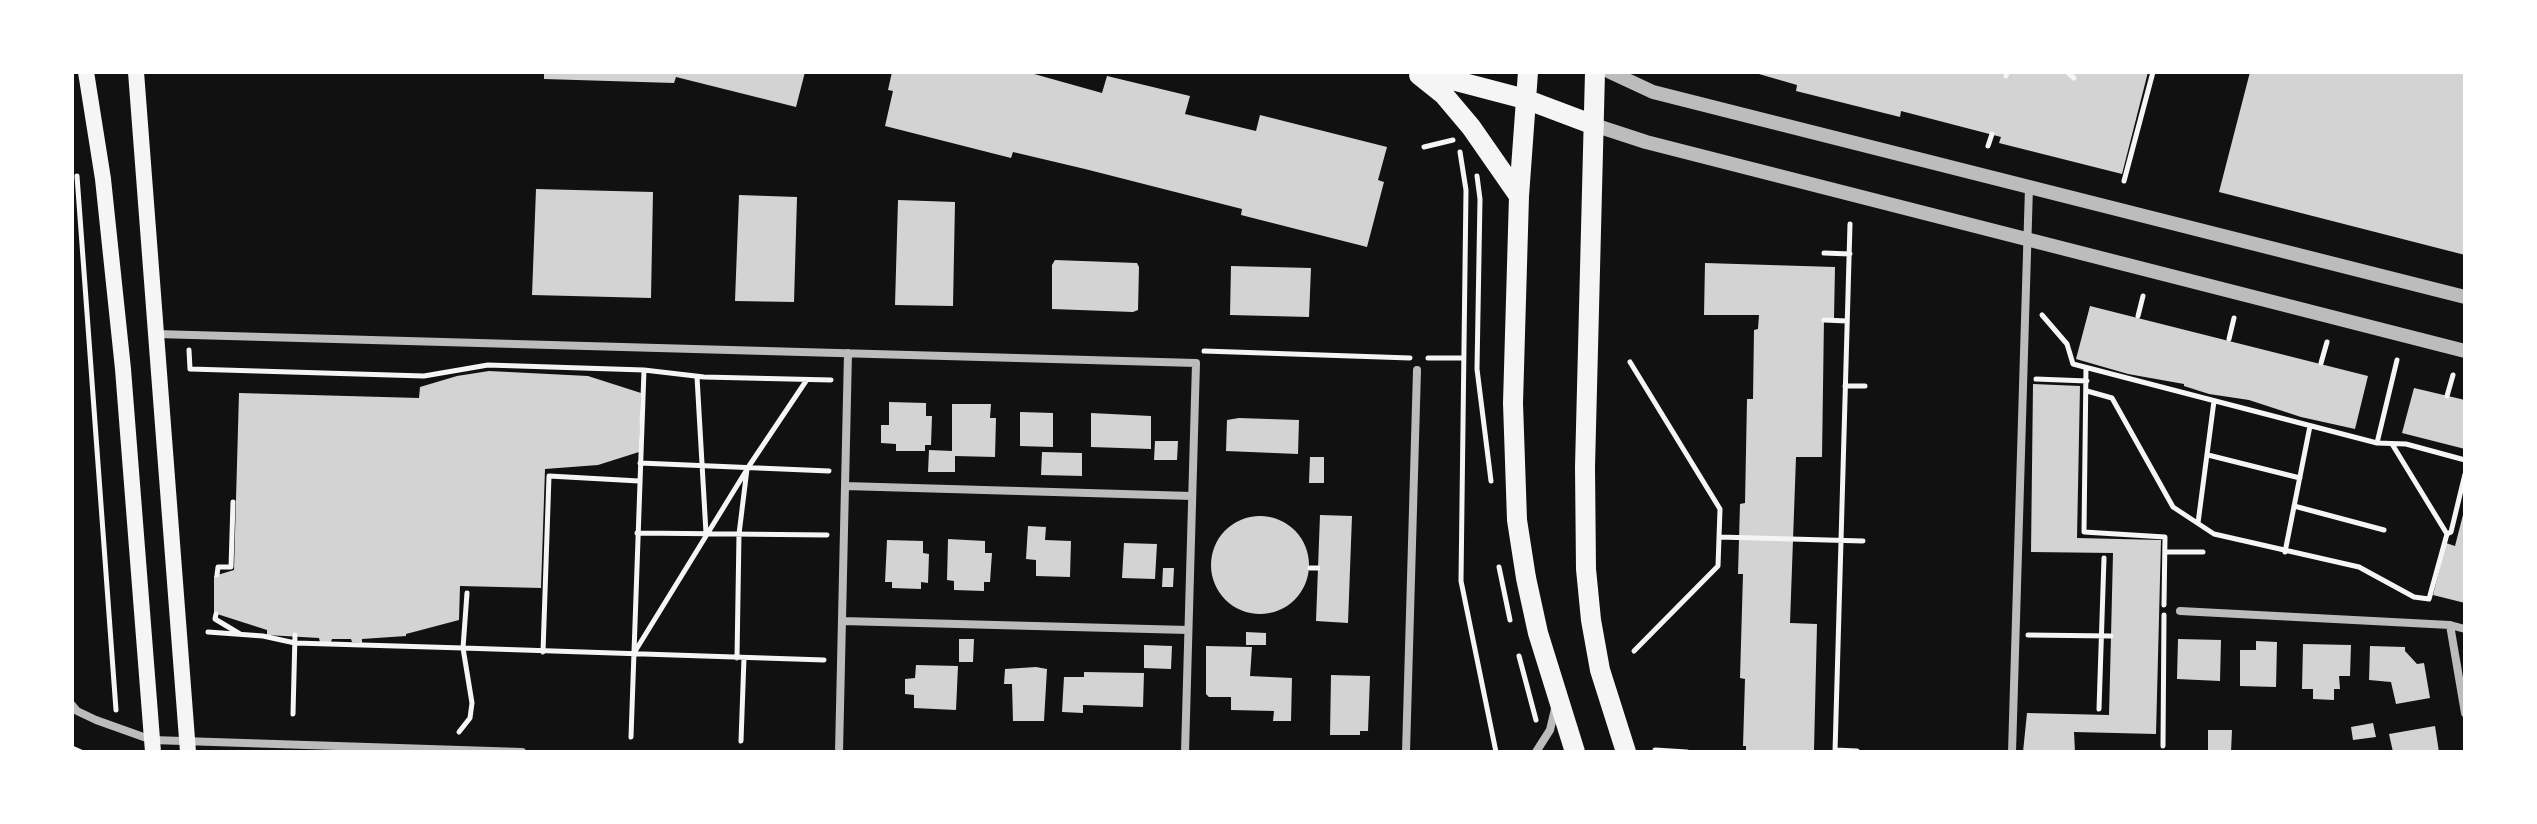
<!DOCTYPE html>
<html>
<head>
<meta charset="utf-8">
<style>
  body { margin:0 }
  #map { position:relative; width:2537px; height:824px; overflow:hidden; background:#111; font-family:"Noto Sans",sans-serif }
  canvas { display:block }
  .frame { position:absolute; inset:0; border:74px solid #fff; pointer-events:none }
</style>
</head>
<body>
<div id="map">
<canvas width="2537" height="824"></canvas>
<div class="frame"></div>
</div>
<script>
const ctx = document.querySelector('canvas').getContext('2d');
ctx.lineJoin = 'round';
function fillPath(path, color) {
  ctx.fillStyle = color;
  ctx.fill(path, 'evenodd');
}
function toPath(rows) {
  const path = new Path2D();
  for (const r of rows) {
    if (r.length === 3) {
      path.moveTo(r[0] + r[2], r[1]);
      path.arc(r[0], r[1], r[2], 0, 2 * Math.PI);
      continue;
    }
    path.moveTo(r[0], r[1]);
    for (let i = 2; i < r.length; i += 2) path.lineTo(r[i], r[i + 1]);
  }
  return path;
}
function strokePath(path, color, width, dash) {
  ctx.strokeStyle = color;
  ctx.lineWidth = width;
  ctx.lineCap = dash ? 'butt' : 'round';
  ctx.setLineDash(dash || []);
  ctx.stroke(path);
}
fillPath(toPath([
  [544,72,805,72,796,107,676,77,674,83,544,79],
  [892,72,1027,72,1102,93,1107,76,1190,96,1185,114,1256,131,1260,115,1387,147,1378,180,1384,182,1367,247,1241,215,1242,209,1085,169,1013,152,1011,158,885,126,893,91,888,90],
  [1752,72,2148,72,2122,174,1999,143,2001,137,1901,111,1900,117,1796,91,1797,85],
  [2250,72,2465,72,2465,255,2219,192],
  [536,189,653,192,651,298,532,295],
  [739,195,797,197,794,302,735,301],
  [898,200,955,202,953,306,895,305],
  [1055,260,1137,263,1139,267,1138,310,1133,312,1052,309,1052,265],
  [1705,263,1835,267,1834,318,1824,318,1822,457,1796,457,1790,623,1817,624,1814,750,1811,752,1746,752,1746,746,1743,746,1745,679,1740,678,1743,574,1738,574,1740,504,1745,503,1747,399,1753,399,1754,330,1758,329,1759,315,1704,315],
  [1231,266,1311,268,1309,317,1230,315],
  [2090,306,2368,376,2355,429,2301,417,2249,400,2209,394,2184,386,2184,384,2128,374,2076,359],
  [489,371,588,376,641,393,639,452,598,465,545,469,541,588,460,586,459,620,406,634,406,636,362,639,362,643,352,642,351,639,332,639,331,642,320,642,319,638,267,635,267,630,214,613,214,576,234,570,239,393,419,398,420,387,457,376],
  [2033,384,2080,386,2077,538,2161,540,2156,734,2074,732,2075,752,2023,752,2027,713,2109,715,2111,636,2113,553,2031,552],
  [2414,388,2465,400,2465,449,2402,433],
  [889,402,926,403,926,416,932,416,931,445,925,445,925,451,896,451,896,444,881,443,881,425,889,425],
  [952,404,991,404,990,418,996,418,995,457,955,456,955,472,928,472,929,450,952,451],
  [1020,412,1053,413,1053,447,1020,446],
  [1091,413,1151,416,1151,449,1091,447],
  [1239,418,1299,420,1298,454,1226,451,1227,420],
  [1155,441,1178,441,1177,460,1154,460],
  [1042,452,1082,453,1082,476,1041,475],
  [1310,457,1324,457,1324,483,1309,483],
  [2464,511,2465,511,2465,603,2433,595,2446,543,2455,546],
  [1320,515,1352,516,1348,623,1316,621],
  [1260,565,49],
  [1028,526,1046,527,1045,540,1071,541,1070,577,1036,576,1036,560,1026,559],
  [948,539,985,541,985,553,992,553,990,582,984,582,984,591,954,590,954,581,947,580],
  [887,540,923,541,923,553,929,554,928,583,921,582,921,589,892,588,892,582,885,582],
  [1124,543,1157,544,1155,579,1122,578],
  [1163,568,1174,568,1173,587,1162,587],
  [1246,632,1266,633,1266,645,1246,645],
  [959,639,974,639,973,662,959,662],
  [2178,639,2221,640,2220,681,2177,679],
  [2256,641,2277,642,2276,687,2240,686,2240,650,2256,650],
  [2303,644,2351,645,2350,676,2339,676,2340,689,2334,689,2334,700,2313,699,2313,689,2302,689],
  [1144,645,1172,646,1171,669,1144,668],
  [1206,646,1252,647,1250,676,1292,678,1291,721,1273,721,1274,711,1231,710,1231,697,1209,697,1206,694],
  [2370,646,2405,647,2405,651,2417,664,2424,663,2430,698,2396,704,2391,682,2369,680],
  [916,665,958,666,956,710,914,708,914,695,905,694,905,679,915,678],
  [1036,667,1047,669,1044,721,1013,721,1012,684,1004,684,1005,669],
  [1084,672,1144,673,1143,707,1083,705,1083,713,1062,712,1064,677,1084,677],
  [1331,675,1370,676,1368,731,1360,731,1360,735,1330,735],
  [2373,723,2376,737,2353,740,2351,727],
  [2435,726,2439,752,2393,752,2389,734],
  [2208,730,2232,730,2231,752,2208,752]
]), '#d3d3d3');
strokePath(toPath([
  [2067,72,2074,78],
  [2006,76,2007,72],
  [1988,146,1992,134],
  [1424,147,1453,140],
  [1460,152,1466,190,1461,581,1496,752],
  [77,176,116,710],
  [1477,176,1480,199,1477,369,1491,481],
  [2124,181,2153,72],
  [1824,253,1850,254],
  [2042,315,2067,344,2073,364,2377,443,2397,360],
  [2138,316,2143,296],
  [1824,320,1847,321],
  [2229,339,2234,318],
  [189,350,190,369,424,376,488,365,644,370,704,377,831,380],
  [1204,351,1410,358],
  [1428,358,1463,358],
  [1630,362,1720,509,1718,566,1634,651],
  [2321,363,2327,342],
  [2086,368,2084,532,2165,537,2164,605],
  [697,377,706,533],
  [2036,379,2087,381],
  [1845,386,1865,386],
  [2087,391,2112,398,2173,507,2214,534,2359,567,2414,597,2429,599,2447,534],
  [2447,396,2453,375],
  [2377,443,2406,444,2465,460],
  [2392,444,2447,534,2451,532,2465,474],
  [2208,455,2300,478],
  [640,463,829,471],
  [2294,506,2384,530],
  [2198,523,2214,401],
  [637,533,827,535],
  [1719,537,1863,541],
  [2165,552,2203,552],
  [2285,552,2310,426],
  [1499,567,1510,620],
  [1310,568,1318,568],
  [217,575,218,567,231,567,233,502],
  [467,593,463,648,824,660],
  [216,614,215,619,240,634],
  [208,632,263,636,295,643,463,648,472,703,470,718,459,732],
  [2028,635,2111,636],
  [543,652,549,476,639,481],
  [634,653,746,471],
  [1519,656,1536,720],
  [737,658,739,534,747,469,806,381],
  [2099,709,2104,558],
  [293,714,295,635],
  [631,737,644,370],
  [741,741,744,658],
  [2163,746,2164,615],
  [72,748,81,752],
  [1655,750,1687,752],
  [1835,750,1857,751],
  [1835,752,1850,224]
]), '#f5f5f5', 5);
strokePath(toPath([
  [156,334,1196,363,1185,752],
  [845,486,1192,496],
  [2180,611,2450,625,2465,629],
  [842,621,1188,630],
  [2450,625,2465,713],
  [72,705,77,711,96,720,152,740,522,752],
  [839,752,848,353],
  [1406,752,1417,370],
  [1536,752,1550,730,1555,709],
  [2012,752,2029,187]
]), '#bcbcbc', 8);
strokePath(toPath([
  [1610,72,1653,92,2465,297],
  [1594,125,1646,142,2465,351]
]), '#bcbcbc', 14);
strokePath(toPath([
  [86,72,103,179,123,369,153,752],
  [136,72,188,752]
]), '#f5f5f5', 16);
strokePath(toPath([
  [1422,72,1525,99,1594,125],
  [1528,72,1519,196,1513,403,1517,520,1526,578,1538,633,1575,752],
  [1595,72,1585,467,1586,569,1591,620,1600,670,1626,752],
  [1419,75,1444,95,1471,127,1519,196]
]), '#f5f5f5', 20);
</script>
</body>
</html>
